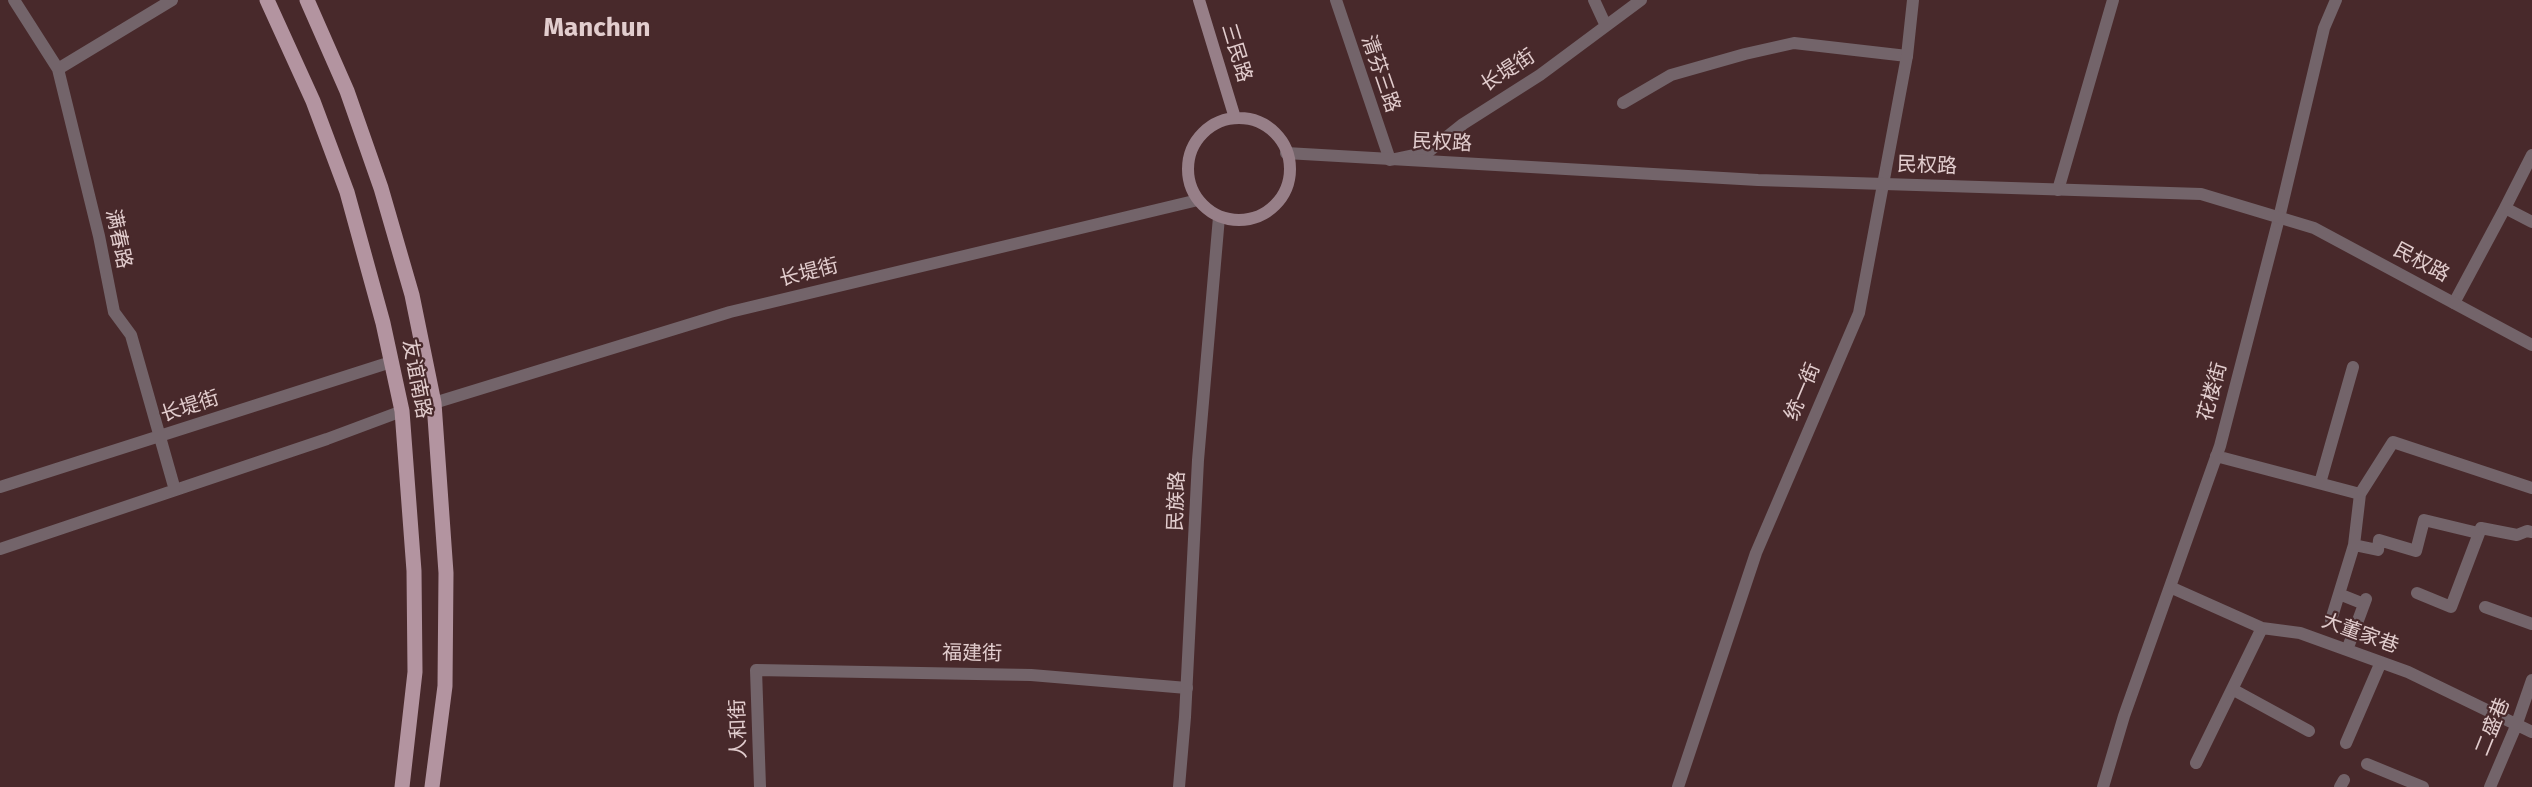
<!DOCTYPE html>
<html>
<head>
<meta charset="utf-8">
<style>
  body { margin:0 }
  canvas { display:block; background:#48292b }
</style>
</head>
<body>
<canvas width="2532" height="787"></canvas>
<script>
const ctx = document.querySelector('canvas').getContext('2d');
ctx.lineJoin = 'round';
function toPath(rows) {
  const path = new Path2D();
  for (const r of rows) {
    if (r.length === 3) {
      path.moveTo(r[0] + r[2], r[1]);
      path.arc(r[0], r[1], r[2], 0, 2 * Math.PI);
      continue;
    }
    path.moveTo(r[0], r[1]);
    for (let i = 2; i < r.length; i += 2) path.lineTo(r[i], r[i + 1]);
  }
  return path;
}
function strokePath(path, color, width, dash) {
  ctx.strokeStyle = color;
  ctx.lineWidth = width;
  ctx.lineCap = dash ? 'butt' : 'round';
  ctx.setLineDash(dash || []);
  ctx.stroke(path);
}
function label(font, color, halo, rows, align = 'center') {
  ctx.font = font + ' "Fira Sans","Noto Sans SC",sans-serif';
  ctx.lineWidth = 4.5;
  ctx.setLineDash([]);
  ctx.textBaseline = 'middle';
  ctx.strokeStyle = halo;
  ctx.fillStyle = color;
  for (const [text, x, y, turn = 0] of rows) {
    ctx.save();
    ctx.translate(x, y);
    ctx.rotate((+turn || 0) * Math.PI / 180);
    ctx.textAlign = isNaN(turn) ? turn : align;
    if (halo) ctx.strokeText(text, 0, 0);
    ctx.fillText(text, 0, 0);
    ctx.restore();
  }
}
strokePath(toPath([
  [1623,103,1671,75,1745,54,1794,43,1907,56]
]), '#73646a', 12);
strokePath(toPath([
  [14,0,58,69,99,236,114,312,131,335,175,490],
  [1336,0,1390,160,1428,152,1463,124,1540,75,1641,0],
  [1594,0,1606,26],
  [58,69,172,0],
  [2058,190,2113,0],
  [2505,208,2532,155],
  [2454,303,2505,208,2532,222],
  [434,403,730,312,1198,200],
  [2216,456,2360,494,2393,442,2532,488],
  [2320,483,2353,367],
  [0,487,391,362],
  [2354,545,2360,494],
  [0,549,327,439,402,411],
  [2170,587,2262,628,2300,633,2408,672,2532,732],
  [2417,593,2451,607,2481,528,2517,535,2527,531,2532,532],
  [2339,594,2364,604],
  [2485,607,2532,624],
  [2331,620,2354,545,2378,550,2379,540,2416,551,2424,520,2478,533],
  [2347,650,2366,599],
  [2232,689,2309,731],
  [2346,743,2381,662],
  [2196,763,2262,628],
  [2367,764,2423,787],
  [760,787,756,670,1031,675,1187,688],
  [1678,787,1756,553,1859,313,1907,56,1913,0],
  [2103,787,2124,716,2220,446,2279,218,2324,28,2336,0],
  [2340,787,2344,780],
  [2490,787,2516,726,2532,680]
]), '#73646a', 12);
strokePath(toPath([
  [1286,153,1758,180,2201,194,2314,228,2532,345],
  [1179,787,1185,717,1198,460,1219,217]
]), '#73646a', 12);
strokePath(toPath([
  [1199,0,1235,118],
  [1239,169,51]
]), '#977f88', 12);
strokePath(toPath([
  [267,0,313,101,347,192,383,323,402,411,414,571,415,672,402,787],
  [307,0,347,91,381,188,412,295,434,403,446,573,445,686,432,787]
]), '#b394a0', 15);
label('20px', '#e2cdce', '#48292b', [
  ["三民路",1236,53,73],
  ["长堤街",1508,71,-33],
  ["清芬三路",1380,74,71],
  ["民权路",1442,143,3],
  ["民权路",1927,166,2],
  ["满春路",118,239,78],
  ["民权路",2421,263,28],
  ["长堤街",809,273,-14],
  ["友谊南路",416,379,79],
  ["统一街",1803,392,-67],
  ["花楼街",2213,392,-75],
  ["长堤街",190,407,-18],
  ["民族路",1177,501,-88],
  ["大董家巷",2360,634,20],
  ["福建街",972,654,1],
  ["二盛巷",2493,727,-68],
  ["人和街",739,729,-92]
]);
label('bold 26px', '#e2cdce', '#48292b', [
  ["Manchun",597,29]
]);
</script>
</body>
</html>
